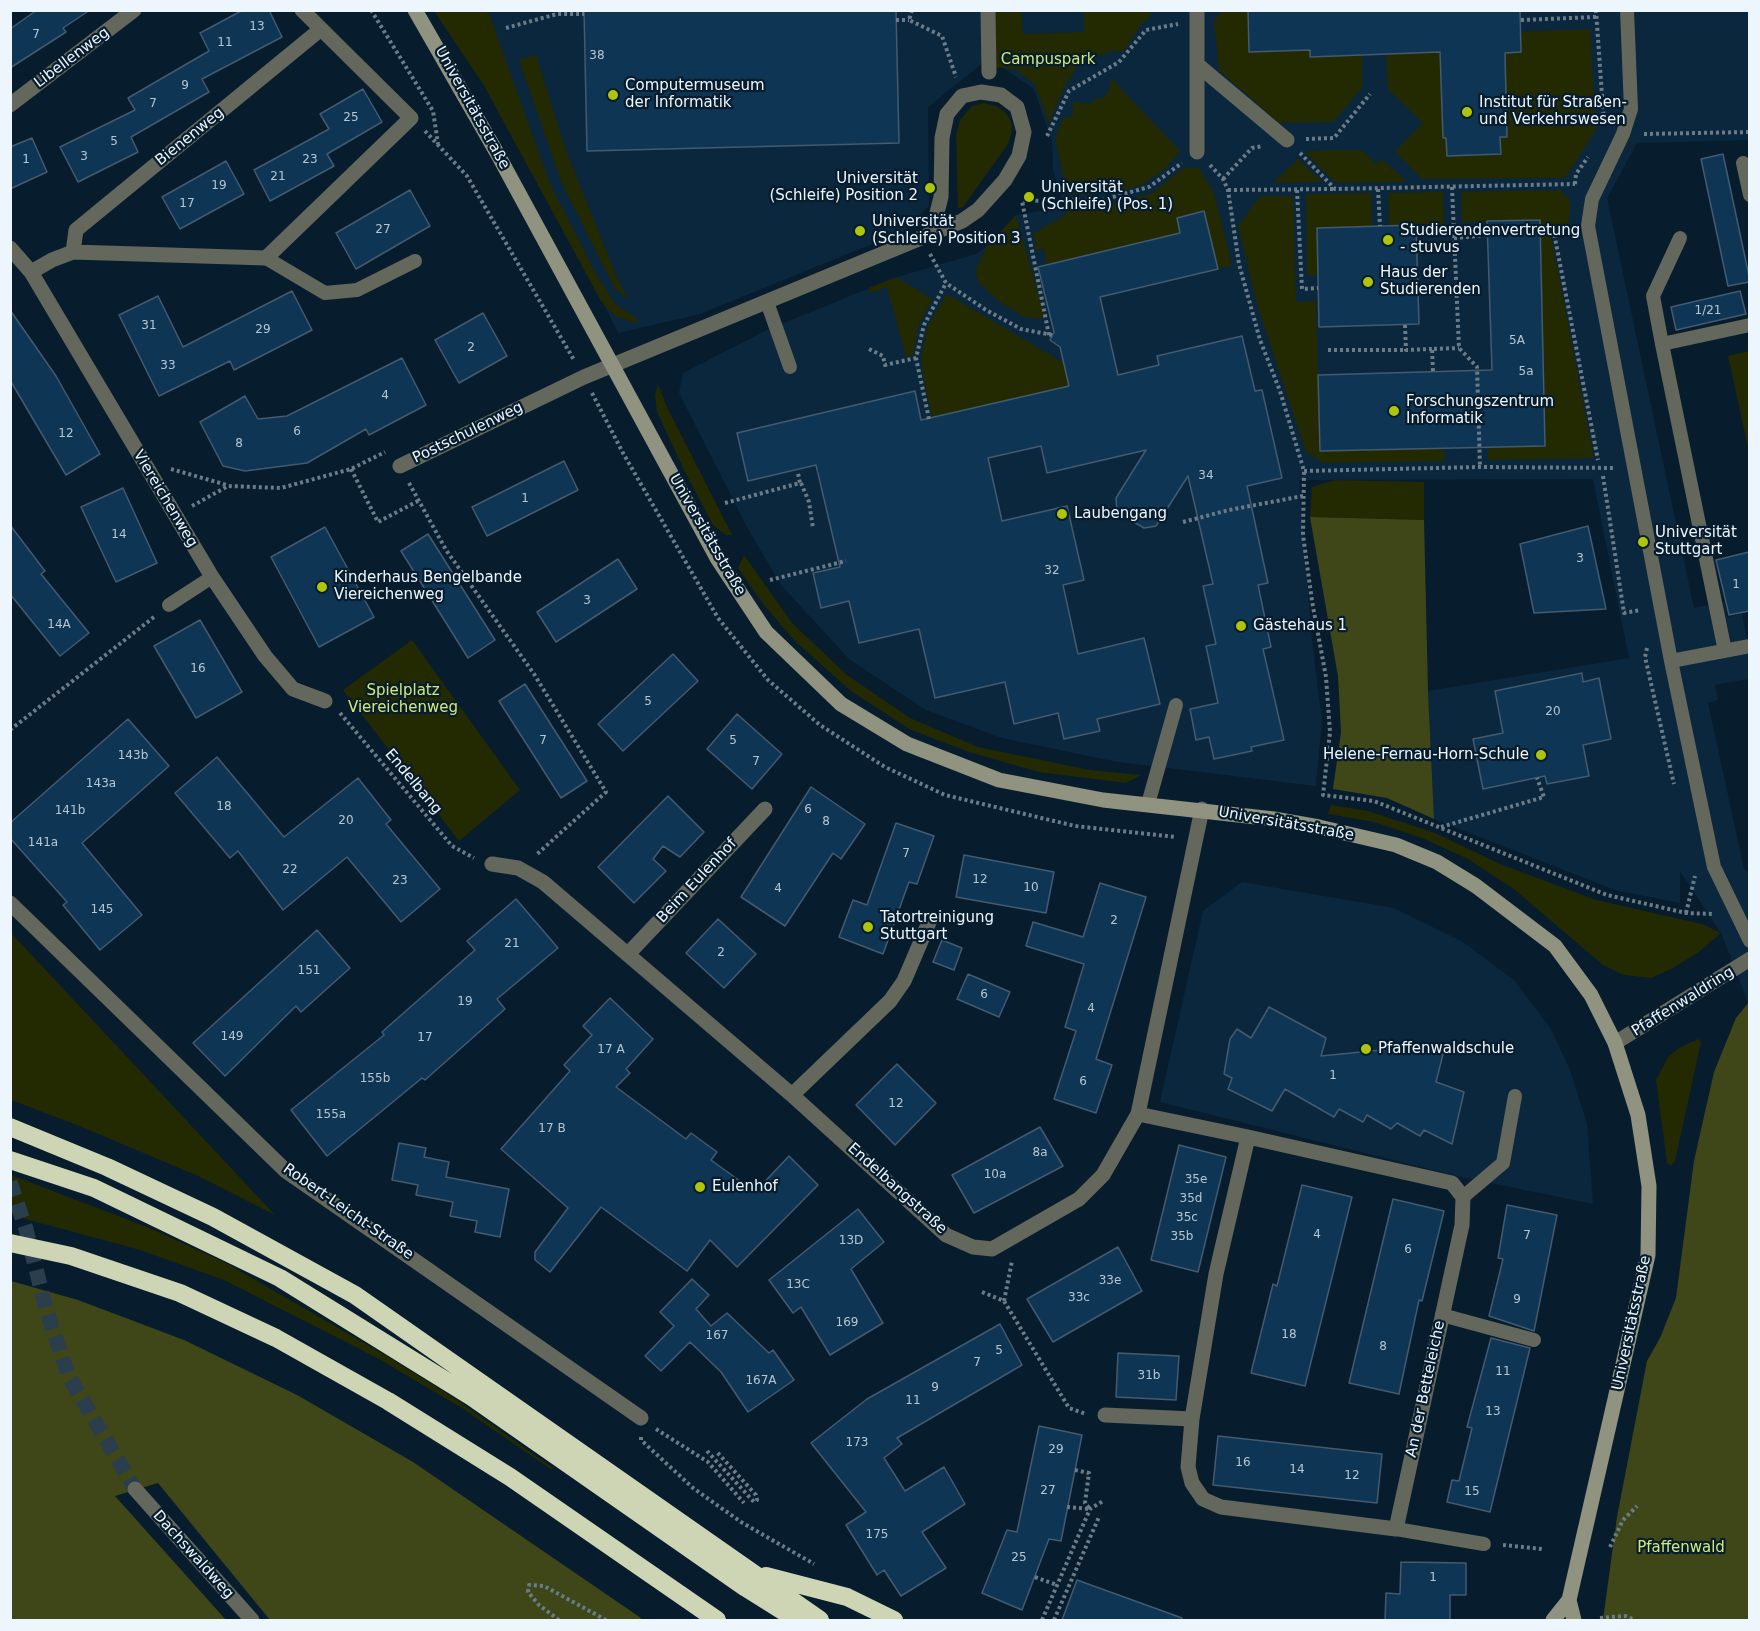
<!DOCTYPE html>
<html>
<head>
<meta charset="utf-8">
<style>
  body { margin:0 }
  #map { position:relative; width:1760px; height:1631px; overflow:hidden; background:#071d2e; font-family:"DejaVu Sans",sans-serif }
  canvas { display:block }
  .frame { position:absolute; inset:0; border:12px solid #eef6fd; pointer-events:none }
</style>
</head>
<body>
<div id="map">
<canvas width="1760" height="1631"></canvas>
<div class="frame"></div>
</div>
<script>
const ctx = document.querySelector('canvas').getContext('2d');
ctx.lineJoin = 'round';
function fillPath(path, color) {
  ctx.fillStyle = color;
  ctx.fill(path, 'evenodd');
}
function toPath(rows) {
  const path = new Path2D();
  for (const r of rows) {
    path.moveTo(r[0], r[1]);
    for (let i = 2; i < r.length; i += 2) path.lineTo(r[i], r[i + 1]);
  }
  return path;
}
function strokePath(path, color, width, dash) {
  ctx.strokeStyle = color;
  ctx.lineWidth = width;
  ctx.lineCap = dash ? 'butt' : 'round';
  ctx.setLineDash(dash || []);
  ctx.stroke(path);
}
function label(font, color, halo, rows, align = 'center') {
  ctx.font = font + ' "DejaVu Sans",sans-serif';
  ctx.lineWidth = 4.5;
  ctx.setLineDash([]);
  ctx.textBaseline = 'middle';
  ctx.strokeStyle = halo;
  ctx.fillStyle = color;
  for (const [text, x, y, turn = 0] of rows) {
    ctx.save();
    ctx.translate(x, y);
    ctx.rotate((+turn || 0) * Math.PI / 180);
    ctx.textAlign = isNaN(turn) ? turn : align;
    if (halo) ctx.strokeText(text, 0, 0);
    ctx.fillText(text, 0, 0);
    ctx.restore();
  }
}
fillPath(toPath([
  [456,11,1749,11,1749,140,1637,143,1607,198,1694,608,1724,602,1727,617,1742,614,1749,649,1749,679,1715,685,1718,700,1708,703,1744,869,1749,873,1749,1005,1721,933,1680,871,1680,903,1615,890,1434,819,1428,691,1629,658,1593,479,1299,480,1312,640,1322,720,1316,786,1118,762,1002,738,926,710,849,659,781,585,746,525,679,393,683,373,767,330,894,278,976,254,994,241,1016,215,1064,207,1053,170,1052,142,1034,89,1004,68,984,62,928,107,929,206,904,231,700,314,618,333,490,69],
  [1242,882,1394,908,1463,942,1514,980,1551,1029,1570,1070,1587,1124,1593,1204,1457,1176,1160,1102,1203,911]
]), '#0b273d');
fillPath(toPath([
  [434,11,488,11,550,184,597,276,616,305,635,317,638,324,615,316,601,301,483,84],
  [993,11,1021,11,1023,34,1084,32,1084,11,1150,11,1150,17,1142,23,1124,51,1112,51,1079,63,1064,88,1049,123,1035,85,1017,70,994,67],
  [1222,11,1248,11,1249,51,1310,50,1362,55,1362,88,1333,122,1279,123,1219,70,1214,21],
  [1590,29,1596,130,1565,178,1422,179,1395,151,1423,123,1388,89,1386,54,1440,52,1443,138,1500,137,1505,53,1521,52,1521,32],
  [536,55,566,151,617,278,629,300,615,289,562,183,519,60],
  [1111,78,1180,151,1164,170,1143,184,1119,192,1076,195,1066,188,1055,138,1063,118,1073,116,1073,102,1091,104,1095,99,1103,98,1110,88],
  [984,103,996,106,1004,111,1011,121,1012,132,1008,144,963,207,958,208,956,135,960,120,972,106],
  [1362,150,1376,164,1381,159,1405,179,1403,182,1335,183,1304,151],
  [1298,159,1323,182,1273,183],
  [1183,168,1199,168,1214,193,1232,265,1218,269,1204,211,1177,218,1180,233,1047,265,1044,249,1036,250,1034,233,1064,216,1071,206,1103,206,1152,193],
  [1560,190,1570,200,1569,221,1565,226,1550,231,1594,458,1488,460,1488,448,1544,446,1539,220,1462,222,1461,192],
  [1443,192,1444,225,1389,226,1388,193],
  [1371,193,1372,226,1317,228,1318,275,1307,275,1306,194],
  [1260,196,1293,196,1296,302,1316,301,1320,451,1443,448,1445,461,1323,463,1306,452,1257,305,1238,226],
  [1016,215,1045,317,1038,319,1023,316,998,301,979,283,975,272,987,246],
  [894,278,898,278,932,299,918,328,913,356,906,357,887,287,870,293,869,288],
  [947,294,1064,363,1069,386,932,418,923,376,921,356,927,327],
  [1749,351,1750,351,1749,452,1728,356],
  [658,384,666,405,732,535,726,535,713,525,685,472,657,412,655,395],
  [1335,480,1424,482,1424,520,1310,517,1312,487],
  [744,555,792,623,847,675,910,718,978,747,1090,770,1141,775,1126,783,1039,772,969,752,909,729,851,691,795,641,764,605,738,568],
  [412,640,520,790,459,841,343,690],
  [1331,805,1368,811,1435,833,1500,864,1596,900,1702,924,1721,933,1699,952,1671,969,1651,978,1624,975,1603,965,1515,890,1468,859,1422,838,1374,822,1328,814],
  [10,933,11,933,275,1215,198,1176,77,1125,11,1100],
  [1698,1039,1701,1042,1675,1161,1671,1166,1667,1163,1656,1080,1668,1057,1679,1048],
  [11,1175,147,1227,224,1262,385,1355,457,1400,553,1468,552,1470,462,1408,379,1359,224,1280,140,1250,11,1215]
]), '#232901');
fillPath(toPath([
  [1310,517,1424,520,1428,691,1434,819,1387,798,1333,789,1341,732,1338,676],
  [1749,1002,1749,1620,1603,1620,1617,1517,1647,1361,1660,1338,1676,1298,1694,1161,1714,1072,1736,1018],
  [11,1281,78,1300,184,1340,297,1395,413,1462,641,1618,639,1620,270,1620,158,1483,115,1496,226,1620,11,1620]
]), '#3f4718');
const building = toPath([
  [37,10,90,10,63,28,66,32,10,68,10,29,37,10],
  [243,10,269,10,282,37,202,79,209,92,131,137,138,152,78,182,60,147,135,110,128,98,209,51,200,33,243,10],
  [584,10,896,10,899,143,587,151,584,10],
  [1248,10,1520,10,1521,52,1505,53,1507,137,1500,137,1501,154,1447,156,1446,138,1443,138,1440,52,1310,57,1310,50,1249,52,1248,10],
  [363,89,382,122,327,154,334,166,270,201,254,170,329,129,320,114,363,89],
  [32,138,47,172,10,189,10,147,32,138],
  [1723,154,1749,276,1749,282,1728,286,1701,159,1723,154],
  [226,161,244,194,180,229,162,197,226,161],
  [410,190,430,226,356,269,336,233,410,190],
  [1204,211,1218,269,1100,297,1118,375,1159,365,1157,356,1242,336,1255,391,1262,390,1282,478,1247,486,1268,583,1258,585,1271,647,1263,649,1284,740,1251,747,1252,751,1214,759,1209,737,1196,740,1190,709,1218,703,1206,646,1216,644,1203,586,1213,584,1188,476,1156,526,1144,528,1117,512,1116,498,1146,450,1047,473,1041,446,988,458,1002,521,1067,506,1084,580,1063,585,1078,654,1144,638,1160,704,1097,719,1100,731,1064,739,1058,713,1014,724,1005,682,935,698,919,629,859,643,849,601,821,608,813,573,840,567,816,465,748,481,737,433,915,391,921,420,1069,386,1060,347,1050,340,1054,332,1038,267,1180,233,1177,218,1204,211],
  [1540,220,1545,446,1320,451,1318,375,1492,370,1487,221,1540,220],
  [1416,225,1419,324,1319,327,1317,228,1416,225],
  [292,291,312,330,234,370,230,361,159,396,119,315,158,296,183,347,292,291],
  [1740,291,1746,314,1676,330,1671,307,1740,291],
  [10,310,56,376,100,454,66,475,10,380,10,310],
  [483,313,507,356,459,383,435,340,483,313],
  [402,358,426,405,369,435,366,429,307,463,245,471,223,466,200,422,245,396,258,419,287,416,402,358],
  [564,461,578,490,487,536,472,507,564,461],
  [123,488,157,563,116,582,81,507,123,488],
  [10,525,45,571,41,574,89,633,60,656,10,594,10,525],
  [1588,526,1606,609,1534,613,1520,544,1588,526],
  [325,527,374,617,319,647,271,557,325,527],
  [428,534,495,640,468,658,401,551,428,534],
  [1749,552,1749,611,1729,615,1716,560,1749,552],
  [618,559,637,589,556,642,537,612,618,559],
  [200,620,242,692,196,718,154,646,200,620],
  [673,654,698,681,623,751,598,724,673,654],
  [1582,673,1583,682,1599,678,1611,739,1583,745,1589,776,1547,784,1545,776,1483,789,1473,739,1503,733,1495,691,1582,673],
  [525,684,587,781,561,798,499,701,525,684],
  [737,714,782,754,752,789,707,749,737,714],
  [128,719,169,766,82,843,142,915,100,950,63,905,67,902,10,838,10,823,128,719],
  [217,757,284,837,358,778,391,820,386,824,440,889,401,922,347,857,283,910,238,851,230,858,175,793,217,757],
  [811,787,865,824,841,859,833,853,785,926,741,897,811,787],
  [668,796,704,832,680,857,663,846,653,859,666,871,634,903,598,867,668,796],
  [896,823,934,836,917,884,909,882,883,954,839,937,853,900,867,905,896,823],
  [964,855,1054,872,1046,913,956,897,964,855],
  [1100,883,1146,897,1096,1059,1112,1065,1096,1113,1054,1099,1076,1031,1065,1027,1084,964,1026,946,1033,922,1083,937,1100,883],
  [516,899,558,948,497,999,505,1009,425,1080,422,1078,327,1156,291,1110,384,1035,382,1032,475,950,467,941,516,899],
  [718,919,756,954,724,988,686,953,718,919],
  [317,930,350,968,301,1012,296,1006,225,1076,193,1043,317,930],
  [942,940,962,948,954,970,933,962,942,940],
  [968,974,1010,992,999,1017,957,999,968,974],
  [610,998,653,1039,626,1069,630,1073,616,1087,686,1139,691,1133,717,1152,711,1160,755,1192,789,1156,818,1185,737,1267,710,1240,687,1271,601,1207,550,1272,535,1260,535,1252,568,1208,501,1149,570,1071,564,1065,592,1035,583,1026,610,998],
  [1269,1007,1326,1038,1321,1056,1391,1049,1443,1054,1436,1082,1464,1092,1452,1144,1424,1130,1420,1136,1397,1123,1391,1129,1367,1115,1363,1122,1339,1109,1334,1117,1285,1089,1272,1111,1228,1089,1232,1078,1224,1074,1230,1039,1237,1029,1251,1038,1269,1007],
  [897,1064,936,1103,895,1145,856,1105,897,1064],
  [1040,1127,1063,1166,974,1213,952,1175,1040,1127],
  [399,1143,426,1148,424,1157,449,1162,446,1177,509,1189,500,1237,475,1232,477,1221,450,1216,453,1202,416,1195,418,1185,392,1180,399,1143],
  [1179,1145,1226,1157,1198,1272,1151,1260,1179,1145],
  [1302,1185,1352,1197,1305,1386,1251,1373,1273,1284,1277,1286,1302,1185],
  [1393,1199,1444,1211,1422,1301,1419,1300,1399,1394,1349,1383,1393,1199],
  [1507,1205,1557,1215,1534,1331,1489,1316,1503,1259,1498,1258,1507,1205],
  [858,1209,884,1242,851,1269,883,1323,830,1355,801,1307,793,1313,769,1280,858,1209],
  [1118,1247,1142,1291,1053,1342,1027,1299,1118,1247],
  [692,1279,709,1295,696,1309,711,1326,727,1313,769,1353,773,1350,794,1380,748,1412,721,1372,690,1342,661,1371,645,1356,674,1326,660,1312,692,1279],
  [1000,1324,1022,1365,897,1438,902,1444,884,1458,905,1491,944,1467,965,1504,922,1532,946,1568,901,1596,884,1570,877,1575,846,1525,866,1512,811,1443,867,1399,1000,1324],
  [1491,1338,1530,1348,1490,1512,1447,1502,1452,1480,1459,1481,1472,1428,1467,1427,1491,1338],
  [1118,1353,1179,1356,1176,1400,1116,1397,1118,1353],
  [1039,1426,1082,1435,1061,1541,1049,1539,1022,1610,982,1593,1007,1530,1017,1532,1039,1426],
  [1218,1436,1382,1454,1377,1503,1213,1485,1218,1436],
  [1401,1562,1466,1563,1466,1595,1450,1595,1450,1620,1385,1620,1386,1593,1400,1594,1401,1562],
  [1077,1580,1182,1618,1181,1620,1062,1620,1077,1580]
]);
fillPath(building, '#0e3654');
strokePath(building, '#435a6f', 1.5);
strokePath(toPath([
  [10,1182,26,1229,46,1309,69,1377,135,1489]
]), '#2a3e4d', 15, [15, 8]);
strokePath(toPath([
  [371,10,433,111,438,144],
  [912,10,909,20,942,36,956,77],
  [1596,10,1604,124],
  [896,20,909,20],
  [1521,20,1596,17],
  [506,28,557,14,584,14],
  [425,131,467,176,574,360],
  [1644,134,1750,132],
  [1047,136,1069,91,1119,62,1146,30,1178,24],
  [1306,139,1334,138,1370,94],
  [1300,153,1335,189,1575,184],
  [1210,165,1223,179,1228,190,1239,264,1260,340,1280,391,1304,471,1303,535,1312,601,1326,677,1330,732,1323,795,1374,801,1607,895,1686,913,1714,914],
  [1223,179,1252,148,1263,146],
  [1575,184,1576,174,1588,157],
  [1452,187,1459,348,1477,367,1480,467],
  [1378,189,1380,226],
  [1228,190,1334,189],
  [1297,190,1302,289,1318,288],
  [1570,230,1554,233,1598,460],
  [1454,238,1488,235],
  [930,254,946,283,986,310,1021,329,1052,335],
  [1405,325,1406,350,1432,349],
  [1049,335,1022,201,1102,200,1149,187,1182,163],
  [869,349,883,356,885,365,916,358],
  [1328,350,1406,350],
  [1433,371,1432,349,1459,348],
  [592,393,623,453,718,618,768,680,820,725,885,767,945,795,1075,826,1176,837],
  [929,419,916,358,924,325,946,283],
  [171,469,227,485],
  [351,469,378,522,418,501],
  [1304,471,1480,467,1615,468],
  [1603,476,1624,613,1641,610],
  [409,483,446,550,534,674,606,792,536,855],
  [801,483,809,502,813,528],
  [725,503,800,483,798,473],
  [192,506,228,486,281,488,351,469,385,452],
  [1183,522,1229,510,1303,496],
  [770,580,846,561],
  [1647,648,1645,657,1674,784],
  [340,713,452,846,474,858],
  [10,730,154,617],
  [1441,827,1544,797,1537,778],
  [1686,913,1695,876],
  [982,1292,1004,1301,1069,1408,1086,1414],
  [1004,1301,1012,1261],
  [656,1429,708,1462,744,1503],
  [641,1437,641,1440,693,1488,741,1522,814,1564],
  [707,1451,754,1502,757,1500,756,1495,716,1451],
  [1075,1470,1089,1473,1085,1503,1090,1509],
  [1067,1507,1089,1509],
  [1503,1545,1542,1549],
  [1610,1547,1623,1520,1637,1506],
  [1035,1577,1057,1585],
  [1600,1618,1625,1616,1635,1620],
  [559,1620,539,1605,528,1592,529,1585,544,1586,606,1620],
  [1042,1620,1090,1509,1103,1501],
  [1054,1620,1099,1517]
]), '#6b7b88', 4, [3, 3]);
strokePath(toPath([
  [1627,10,1631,109,1623,134,1592,199,1588,226,1671,661,1714,867,1750,941],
  [1743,163,1750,195],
  [266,258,325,293,357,290,415,261],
  [767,302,790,367],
  [1662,344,1653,296,1680,238],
  [169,605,212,577],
  [1725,651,1662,344,1750,325],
  [1671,661,1750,646],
  [1148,804,1176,705],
  [1463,1197,1503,1163,1515,1096],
  [1442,1315,1534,1340],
  [1396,1529,1484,1544]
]), '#64675b', 14);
strokePath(toPath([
  [988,10,989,72],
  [1197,10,1197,152],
  [1199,66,1287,140],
  [10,105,134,10],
  [10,248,31,272,212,577,265,656,293,689,325,701],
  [73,252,76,230,321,29],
  [31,272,52,260,73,252,266,258,411,118,302,10],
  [400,466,584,377,962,221,978,210,1005,180,1019,156,1024,132,1017,107,1001,95,981,92,962,96,947,114,942,138,941,197,932,232],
  [492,864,518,868,543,882,792,1095,946,1235,973,1247,992,1249,1079,1199,1103,1175,1138,1114,1202,809],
  [10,903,286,1171,641,1418],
  [629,953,765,809],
  [1615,1043,1750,959],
  [792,1095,890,1001,904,981,930,920],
  [1138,1114,1248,1137,1452,1183,1463,1197,1462,1225,1396,1529,1221,1507,1203,1499,1192,1483,1188,1467,1192,1419,1216,1274,1248,1137],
  [1105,1415,1192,1419],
  [135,1489,252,1620]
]), '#64675b', 15);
strokePath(toPath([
  [415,10,497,153,717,558,766,632,841,704,907,744,999,780,1103,800,1274,819,1319,827,1396,845,1437,862,1476,886,1555,946,1591,995,1615,1043,1638,1115,1649,1186,1648,1255,1569,1600,1553,1620],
  [1569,1600,1574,1620]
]), '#8f937f', 15);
strokePath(toPath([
  [10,1127,107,1167,213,1217,355,1295,820,1620],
  [10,1160,94,1188,280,1278,472,1397,746,1588,797,1620],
  [10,1243,71,1256,180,1293,276,1338,388,1401,510,1477,717,1620],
  [766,1576,847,1597,894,1620]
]), '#cdd5b5', 18);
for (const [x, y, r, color] of [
  [613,95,6,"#aec50a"],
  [1467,112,6,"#aec50a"],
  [930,188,6,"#aec50a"],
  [1029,197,6,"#aec50a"],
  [860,231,6,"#aec50a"],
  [1388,240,6,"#aec50a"],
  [1368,282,6,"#aec50a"],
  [1394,411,6,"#aec50a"],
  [1062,514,6,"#aec50a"],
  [1643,542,6,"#aec50a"],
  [322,587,6,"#aec50a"],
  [1241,626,6,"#aec50a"],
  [1541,755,6,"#aec50a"],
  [868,927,6,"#aec50a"],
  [1366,1049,6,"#aec50a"],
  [700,1187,6,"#aec50a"]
]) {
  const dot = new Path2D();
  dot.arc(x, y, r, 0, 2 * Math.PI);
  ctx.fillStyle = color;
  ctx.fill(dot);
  strokePath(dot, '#071d2e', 2);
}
label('12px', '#b6c6d3', null, [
  ["13",257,27],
  ["7",36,35],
  ["11",225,43],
  ["38",597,56],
  ["9",185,86],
  ["7",153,104],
  ["25",351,118],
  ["5",114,142],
  ["3",84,157],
  ["1",26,160],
  ["23",310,160],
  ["21",278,177],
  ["19",219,186],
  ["17",187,204],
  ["27",383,230],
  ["1/21",1708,311],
  ["31",149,326],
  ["29",263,330],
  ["5A",1517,341],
  ["2",471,348],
  ["33",168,366],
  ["5a",1526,372],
  ["4",385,396],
  ["6",297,432],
  ["12",66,434],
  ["8",239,444],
  ["34",1206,476],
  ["1",525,499],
  ["14",119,535],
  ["3",1580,559],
  ["32",1052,571],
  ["1",1736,585],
  ["3",587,601],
  ["14A",59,625],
  ["16",198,669],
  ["5",648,702],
  ["20",1553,712],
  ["7",543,741],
  ["5",733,741],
  ["143b",133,756],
  ["7",756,762],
  ["143a",101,784],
  ["18",224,807],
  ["6",808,810],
  ["141b",70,811],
  ["20",346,821],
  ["8",826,822],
  ["141a",43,843],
  ["7",906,854],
  ["22",290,870],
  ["12",980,880],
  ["23",400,881],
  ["10",1031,888],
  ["4",778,889],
  ["145",102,910],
  ["2",1114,921],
  ["21",512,944],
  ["2",721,953],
  ["151",309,971],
  ["6",984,995],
  ["19",465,1002],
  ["4",1091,1009],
  ["149",232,1037],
  ["17",425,1038],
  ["17 A",611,1050],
  ["1",1333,1076],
  ["155b",375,1079],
  ["6",1083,1082],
  ["12",896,1104],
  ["155a",331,1115],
  ["17 B",552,1129],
  ["8a",1040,1153],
  ["10a",995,1175],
  ["35e",1196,1180],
  ["35d",1191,1199],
  ["35c",1187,1218],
  ["4",1317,1235],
  ["7",1527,1236],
  ["35b",1182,1237],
  ["13D",851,1241],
  ["6",1408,1250],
  ["33e",1110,1281],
  ["13C",798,1285],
  ["33c",1079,1298],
  ["9",1517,1300],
  ["169",847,1323],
  ["18",1289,1335],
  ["167",717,1336],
  ["8",1383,1347],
  ["5",999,1351],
  ["7",977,1363],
  ["11",1503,1372],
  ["31b",1149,1376],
  ["167A",761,1381],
  ["9",935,1388],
  ["11",913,1401],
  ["13",1493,1412],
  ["173",857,1443],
  ["29",1056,1450],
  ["16",1243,1463],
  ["14",1297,1470],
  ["12",1352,1476],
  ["27",1048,1491],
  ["15",1472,1492],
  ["175",877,1535],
  ["25",1019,1558],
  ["1",1433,1578]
]);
label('15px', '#eef6fd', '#071d2e', [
  ["Libellenweg",72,58,-37],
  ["Universitätsstraße",472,108,61],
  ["Bienenweg",190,137,-39],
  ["Postschulenweg",468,433,-26],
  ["Viereichenweg",165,499,59],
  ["Universitätsstraße",707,535,60],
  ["Endelbang",413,782,50],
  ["Universitätsstraße",1286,824,10],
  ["Beim Eulenhof",697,881,-47],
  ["Pfaffenwaldring",1683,1002,-32],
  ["Endelbangstraße",897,1189,42],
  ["Robert-Leicht-Straße",348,1212,35],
  ["Universitätsstraße",1632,1323,-78],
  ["An der Betteleiche",1426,1389,-78],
  ["Dachswaldweg",193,1555,48]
]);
label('15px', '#d4ea74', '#071d2e', [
  ["Campuspark",1048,60],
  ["Spielplatz",403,691],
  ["Viereichenweg",403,708],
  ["Pfaffenwald",1681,1548]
]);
label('15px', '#eef6fd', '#071d2e', [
  ["Computermuseum",625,86],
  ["der Informatik",625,103],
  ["Institut für Straßen-",1479,103],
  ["und Verkehrswesen",1479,120],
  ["Universität",918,179,"right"],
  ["(Schleife) Position 2",918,196,"right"],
  ["Universität",1041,188],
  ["(Schleife) (Pos. 1)",1041,205],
  ["Universität",872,222],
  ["(Schleife) Position 3",872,239],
  ["Studierendenvertretung",1400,231],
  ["- stuvus",1400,248],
  ["Haus der",1380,273],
  ["Studierenden",1380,290],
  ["Forschungszentrum",1406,402],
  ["Informatik",1406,419],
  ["Laubengang",1074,514],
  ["Universität",1655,533],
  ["Stuttgart",1655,550],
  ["Kinderhaus Bengelbande",334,578],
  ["Viereichenweg",334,595],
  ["Gästehaus 1",1253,626],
  ["Helene-Fernau-Horn-Schule",1529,755,"right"],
  ["Tatortreinigung",880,918],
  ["Stuttgart",880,935],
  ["Pfaffenwaldschule",1378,1049],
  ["Eulenhof",712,1187]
], 'left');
</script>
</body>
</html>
